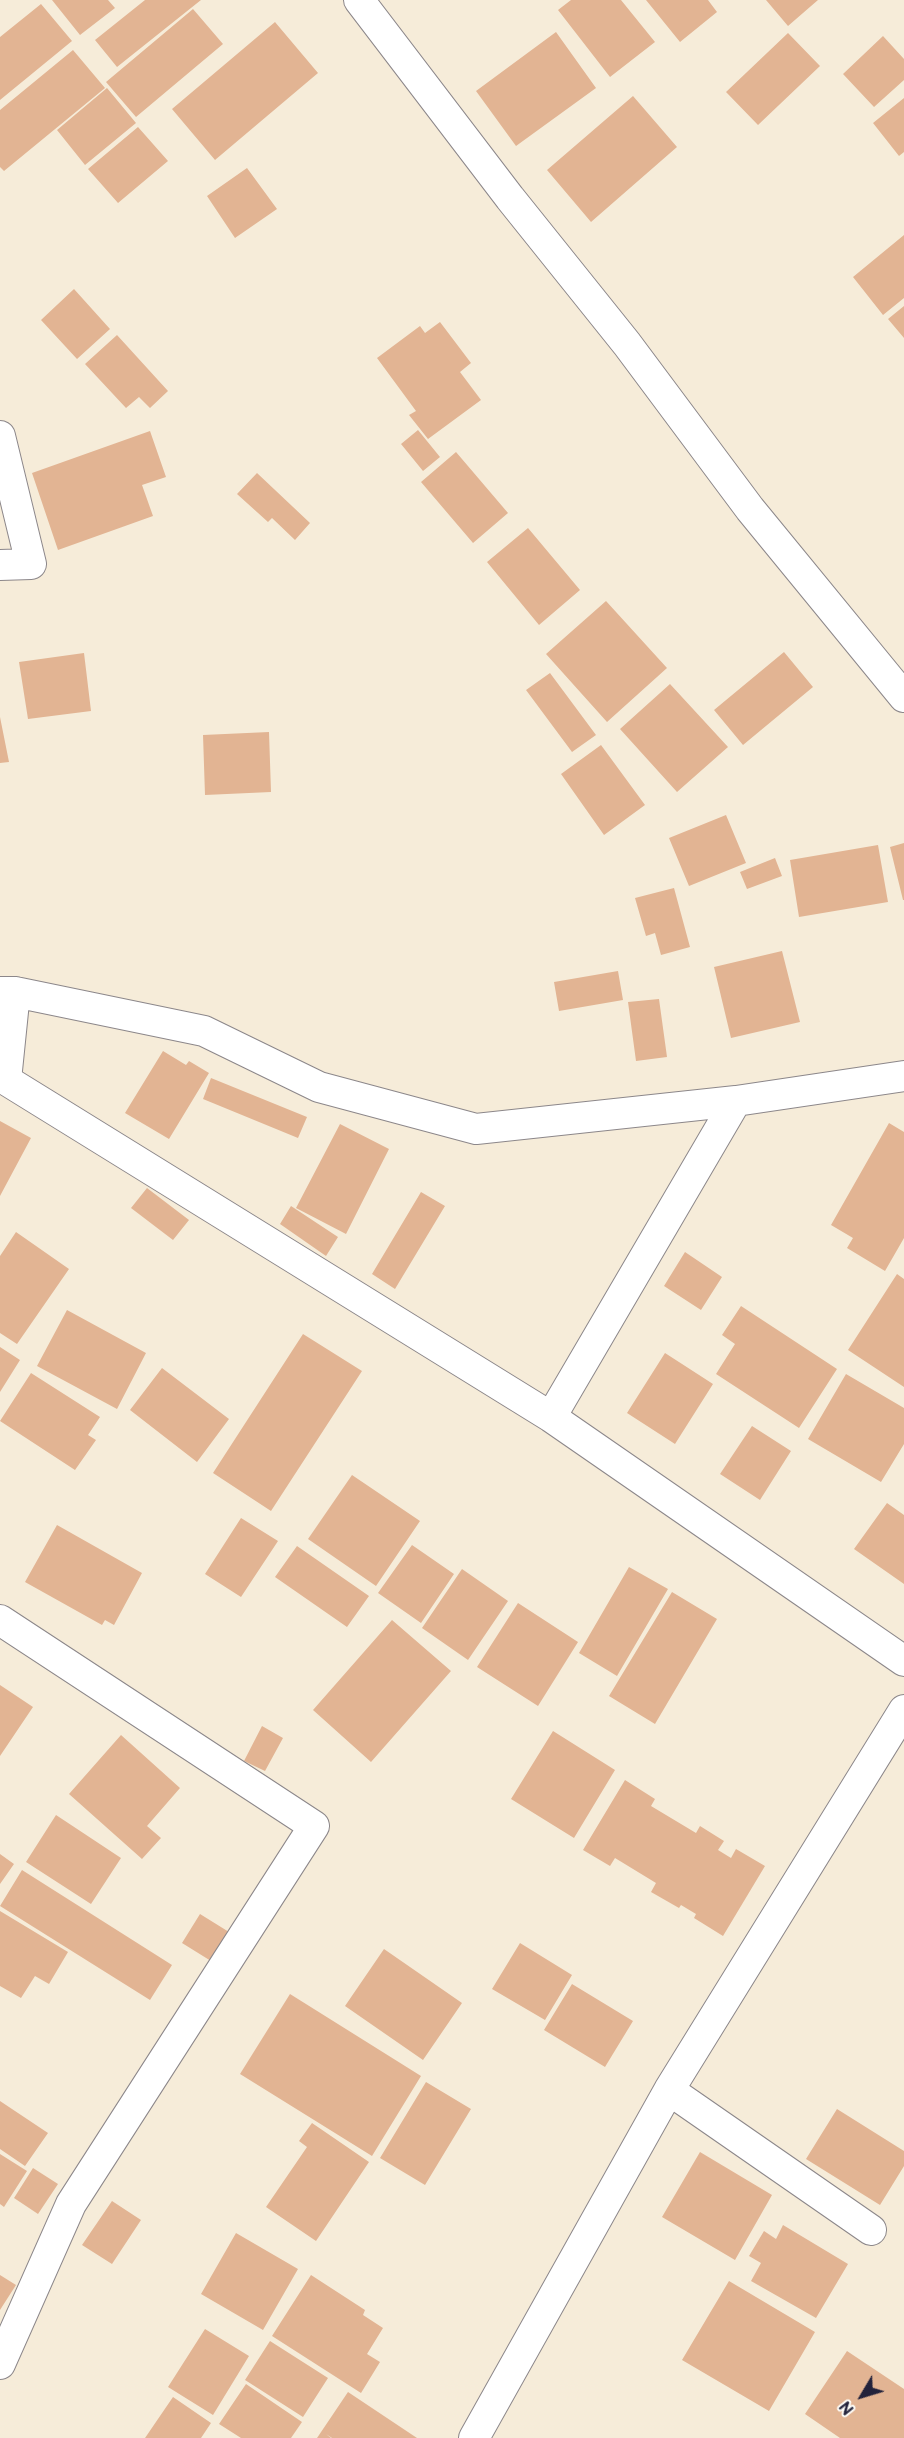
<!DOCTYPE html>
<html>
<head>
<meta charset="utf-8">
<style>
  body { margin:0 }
  #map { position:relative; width:904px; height:2438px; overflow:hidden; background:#f6ecd9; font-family:"Balsamiq Sans",sans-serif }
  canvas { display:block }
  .north { position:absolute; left:832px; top:2366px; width:60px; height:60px; -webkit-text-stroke:4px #fdfcf7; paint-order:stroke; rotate:232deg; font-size:16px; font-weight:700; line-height:24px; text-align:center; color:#22223b }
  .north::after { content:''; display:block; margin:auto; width:21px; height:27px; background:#22223b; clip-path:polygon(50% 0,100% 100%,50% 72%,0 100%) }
</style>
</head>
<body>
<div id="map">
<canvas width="904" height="2438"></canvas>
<div class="north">N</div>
</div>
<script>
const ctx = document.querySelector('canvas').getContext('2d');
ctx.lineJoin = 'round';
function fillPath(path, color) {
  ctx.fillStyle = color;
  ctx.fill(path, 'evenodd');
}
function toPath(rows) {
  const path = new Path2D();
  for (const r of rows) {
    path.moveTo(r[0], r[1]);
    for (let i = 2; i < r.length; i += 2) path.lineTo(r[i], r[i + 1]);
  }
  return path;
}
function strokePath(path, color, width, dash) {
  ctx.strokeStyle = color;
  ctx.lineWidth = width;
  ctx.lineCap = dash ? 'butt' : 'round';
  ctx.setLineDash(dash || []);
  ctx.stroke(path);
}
fillPath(toPath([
  [52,0,108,0,115,8,80,35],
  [145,0,201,0,117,67,95,40],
  [571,0,621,0,655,42,610,77,558,10],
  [646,0,708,0,717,12,680,42],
  [766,0,818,0,788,26],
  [41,4,72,41,0,100,0,37],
  [193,9,223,44,136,117,106,82],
  [275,22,318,73,215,160,172,109],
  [556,32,596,88,516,146,476,91],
  [788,33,820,66,758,125,726,92],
  [883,36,904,59,904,80,874,107,843,74],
  [73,50,105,88,4,171,0,167,0,110],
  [107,88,136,123,85,165,57,130],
  [633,96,677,147,591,222,547,170],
  [904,98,904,152,899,156,873,123],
  [138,127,168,161,118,203,88,169],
  [247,168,277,209,235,238,207,196],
  [904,235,904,298,883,315,853,277],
  [74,289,110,329,77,359,41,320],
  [904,306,904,338,888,319],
  [440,322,471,363,460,372,481,400,428,439,409,415,416,411,377,358,420,326,425,333],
  [117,335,168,391,150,408,139,397,126,408,85,364],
  [418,430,440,457,423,471,401,444],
  [150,431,166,477,142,485,153,516,58,550,32,473],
  [456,452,508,513,473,543,421,482],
  [257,473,310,523,295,540,272,518,268,522,237,494],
  [528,528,580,590,539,625,487,562],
  [606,601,667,668,607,722,546,654],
  [784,652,813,687,743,745,714,710],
  [84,653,91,711,28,719,19,662],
  [550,673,596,735,572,752,526,690],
  [670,684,728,747,677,792,620,729],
  [0,717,9,762,0,763],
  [269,732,271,792,205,795,203,735],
  [601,745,645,805,604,835,561,774],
  [726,815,746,863,689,886,669,838],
  [904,843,904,900,903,900,890,847],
  [878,845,888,902,799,917,790,860],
  [775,858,782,876,747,889,740,872],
  [674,888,690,947,661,955,655,933,646,936,635,898],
  [782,951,800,1022,731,1038,714,967],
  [618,971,623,1000,559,1011,554,982],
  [659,999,667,1057,636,1061,628,1002],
  [163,1051,186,1065,189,1061,209,1073,169,1139,125,1113],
  [211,1078,307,1117,298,1138,203,1099],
  [0,1121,31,1138,0,1196],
  [889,1123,904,1132,904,1238,885,1271,847,1248,853,1238,831,1225],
  [340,1124,389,1149,346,1234,296,1208],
  [147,1188,189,1220,173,1240,131,1208],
  [421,1192,445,1206,395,1289,372,1274],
  [291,1206,338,1237,326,1256,280,1224],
  [16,1232,69,1269,17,1344,0,1333,0,1256],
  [685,1252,722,1277,701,1310,664,1286],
  [897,1274,904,1279,904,1387,848,1350],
  [741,1306,837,1369,799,1428,716,1374,735,1344,722,1335],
  [67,1310,146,1353,117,1409,37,1366],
  [303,1334,362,1371,271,1511,213,1473],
  [0,1347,20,1360,0,1392],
  [665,1353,713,1384,675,1444,627,1413],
  [162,1368,229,1419,197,1462,130,1410],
  [31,1373,100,1417,88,1435,96,1440,75,1470,0,1421],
  [846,1374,904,1408,904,1444,881,1482,808,1439],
  [752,1426,791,1451,760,1500,720,1474],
  [352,1475,420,1521,376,1586,308,1539],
  [887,1503,904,1515,904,1584,854,1549],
  [241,1518,278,1541,241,1597,205,1574],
  [57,1525,142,1573,114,1625,105,1620,102,1625,25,1582],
  [412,1545,454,1574,421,1623,378,1593],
  [297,1546,369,1596,347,1627,275,1577],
  [629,1567,668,1589,617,1676,579,1653],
  [462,1569,508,1601,468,1660,422,1628],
  [672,1592,717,1619,655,1724,609,1696],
  [518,1603,578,1642,538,1706,477,1667],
  [392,1620,451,1671,371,1762,313,1710],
  [0,1685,33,1707,0,1756],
  [262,1726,283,1738,265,1771,244,1761],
  [553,1731,615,1770,574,1838,511,1799],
  [121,1735,180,1788,147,1826,161,1838,142,1859,69,1794],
  [625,1780,655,1799,651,1806,696,1833,700,1826,724,1841,718,1850,731,1858,736,1849,765,1866,723,1936,694,1918,696,1914,681,1905,679,1908,651,1892,656,1883,615,1858,610,1866,583,1850],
  [56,1815,121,1858,91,1904,26,1862],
  [0,1854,14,1864,0,1884],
  [22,1870,172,1965,150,2000,0,1906],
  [0,1911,68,1952,49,1984,35,1976,21,1998,0,1986],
  [200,1914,229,1932,211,1961,182,1943],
  [520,1943,572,1975,545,2020,492,1989],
  [384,1949,462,2003,423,2060,345,2006],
  [572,1984,633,2021,605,2067,544,2030],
  [290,1994,421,2076,372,2156,240,2074],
  [426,2082,471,2109,425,2185,380,2158],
  [0,2101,48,2133,25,2166,0,2149],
  [837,2109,904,2151,904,2166,880,2205,806,2159],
  [312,2123,369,2162,316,2241,266,2207,307,2147,299,2141],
  [700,2152,772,2195,735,2260,662,2217],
  [0,2154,27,2171,4,2207,0,2204],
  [33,2168,58,2184,38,2214,14,2198],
  [112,2201,141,2220,112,2264,82,2245],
  [783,2225,848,2264,816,2318,751,2281,761,2263,749,2256,764,2231,776,2239],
  [236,2233,298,2269,263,2330,201,2294],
  [0,2275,16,2285,0,2310],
  [311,2275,365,2310,363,2315,383,2328,367,2354,380,2362,361,2393,272,2336],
  [729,2281,815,2332,769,2411,682,2360],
  [205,2329,249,2356,213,2415,168,2387],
  [270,2341,328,2378,303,2417,245,2380],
  [847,2351,904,2389,904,2438,840,2438,805,2414],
  [246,2384,302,2422,291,2438,241,2438,219,2424],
  [348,2392,417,2438,332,2438,326,2434,331,2438,317,2438],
  [173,2397,211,2423,201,2438,145,2438]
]), '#e2b493');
const street = toPath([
  [359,0,510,198,627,344,750,509,904,697],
  [0,436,31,564,0,565],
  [0,992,15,992,204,1031,319,1087,476,1129,736,1101,904,1076],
  [15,992,6,1080,551,1417,904,1661],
  [551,1417,736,1101],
  [0,1620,314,1826,71,2204,0,2364],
  [669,2090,904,1710],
  [474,2438,669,2090,871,2230]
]);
strokePath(street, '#8c878a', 32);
strokePath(street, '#fff', 30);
</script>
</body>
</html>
